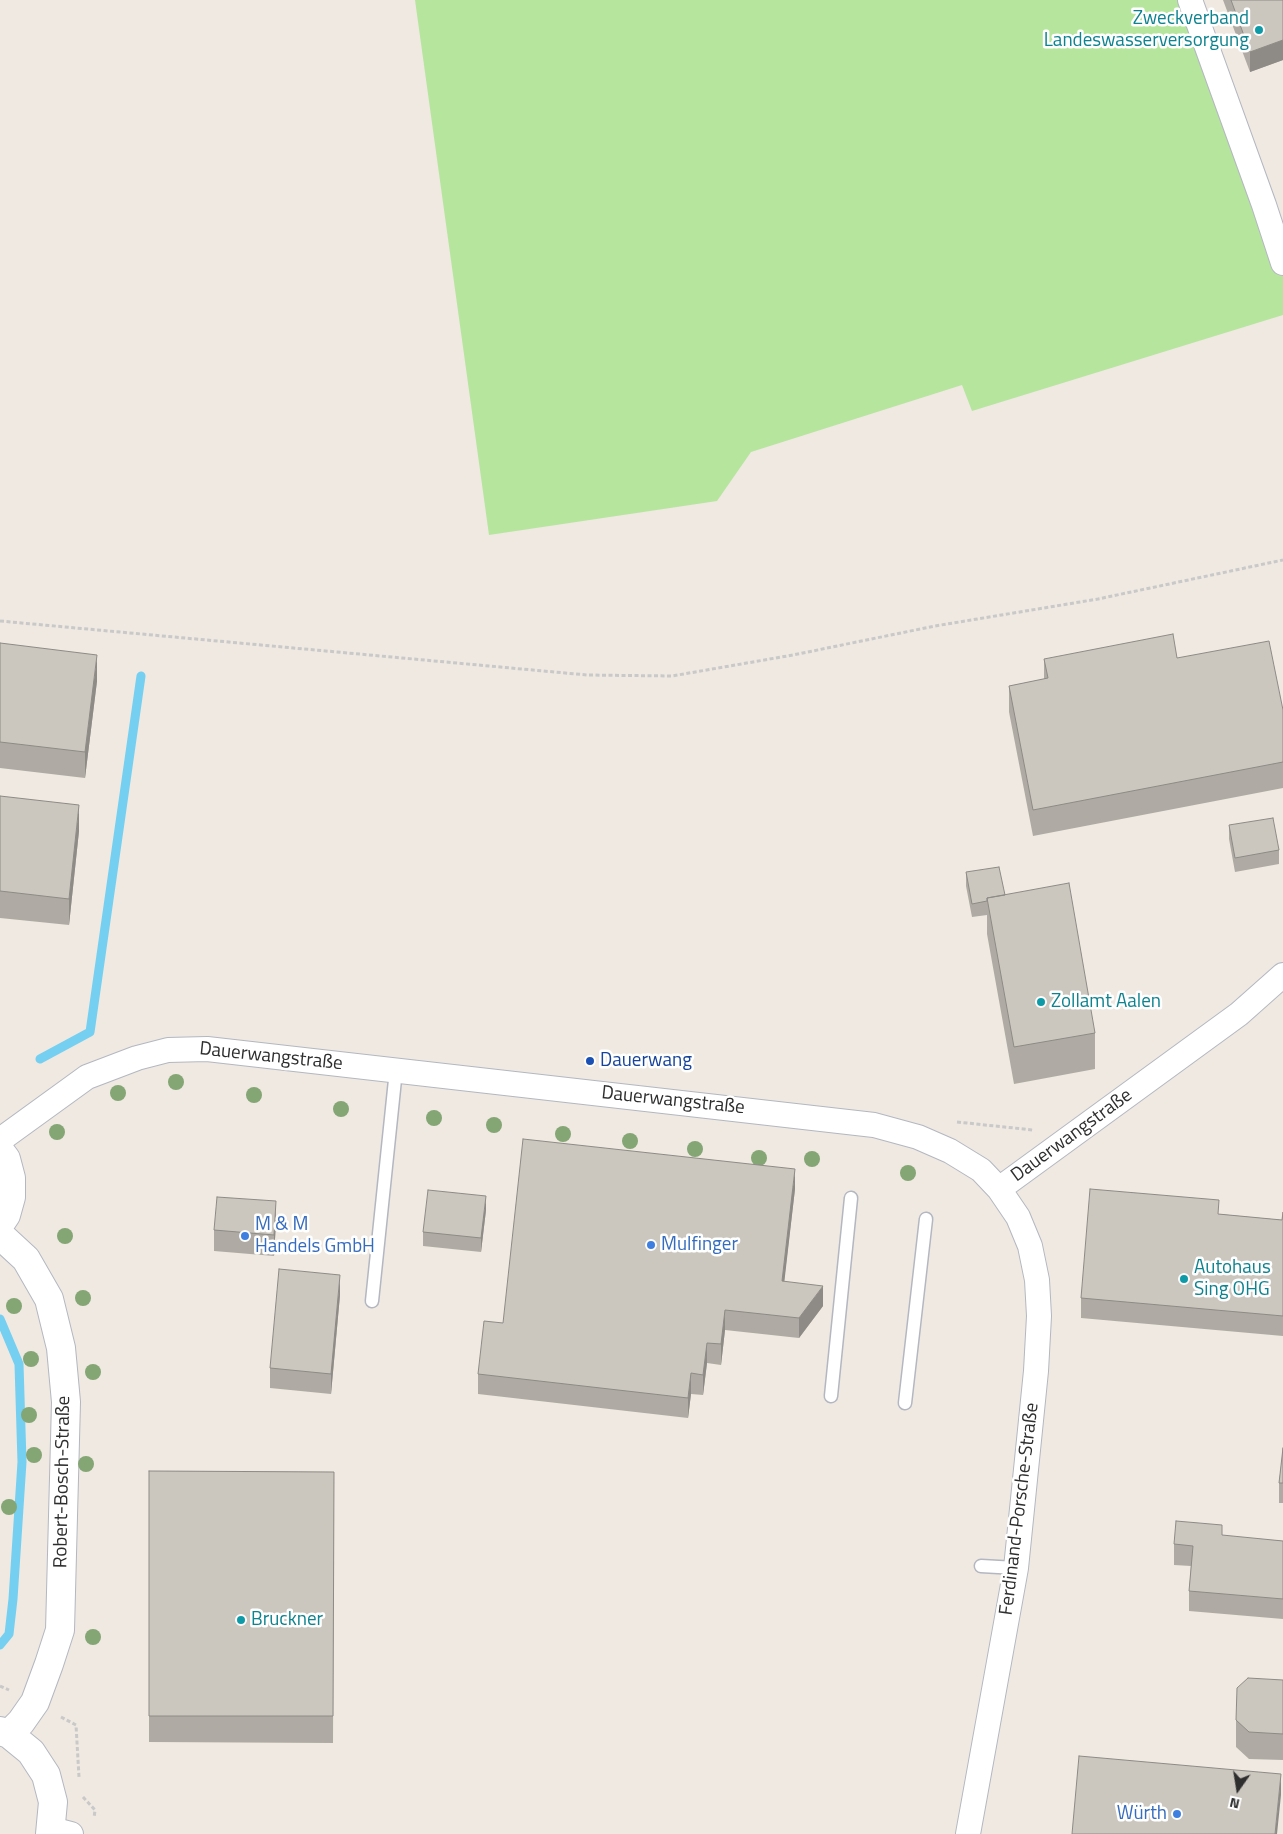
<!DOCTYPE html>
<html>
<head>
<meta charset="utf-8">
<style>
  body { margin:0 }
  #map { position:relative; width:1283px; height:1834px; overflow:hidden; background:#efe9e1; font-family:"Titillium Web",sans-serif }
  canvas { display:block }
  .north { position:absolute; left:1213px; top:1764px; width:50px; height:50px; -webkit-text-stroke:4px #fff; paint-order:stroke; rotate:193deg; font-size:14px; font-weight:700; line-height:20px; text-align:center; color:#2e2e2e }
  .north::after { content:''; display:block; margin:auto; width:18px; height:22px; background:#2e2e2e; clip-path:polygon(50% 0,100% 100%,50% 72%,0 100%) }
</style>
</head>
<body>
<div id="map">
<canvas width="1283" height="1834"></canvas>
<div class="north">N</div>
</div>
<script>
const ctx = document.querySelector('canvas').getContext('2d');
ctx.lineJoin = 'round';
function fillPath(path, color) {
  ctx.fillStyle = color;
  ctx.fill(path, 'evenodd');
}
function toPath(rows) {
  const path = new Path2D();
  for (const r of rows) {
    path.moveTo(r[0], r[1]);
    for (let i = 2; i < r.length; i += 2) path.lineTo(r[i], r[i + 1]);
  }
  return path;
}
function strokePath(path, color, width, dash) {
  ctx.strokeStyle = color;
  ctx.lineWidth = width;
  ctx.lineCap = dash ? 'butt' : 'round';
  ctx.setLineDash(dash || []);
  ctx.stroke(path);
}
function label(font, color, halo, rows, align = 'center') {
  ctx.font = font + ' "Titillium Web",sans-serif';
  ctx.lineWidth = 5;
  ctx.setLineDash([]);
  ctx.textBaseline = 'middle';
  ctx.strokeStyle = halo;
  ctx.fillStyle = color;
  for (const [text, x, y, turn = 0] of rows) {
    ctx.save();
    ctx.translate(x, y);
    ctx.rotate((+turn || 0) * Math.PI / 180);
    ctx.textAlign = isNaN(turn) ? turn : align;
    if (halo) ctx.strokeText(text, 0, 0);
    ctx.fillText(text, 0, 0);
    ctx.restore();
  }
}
fillPath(toPath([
  [415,0,1190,0,1283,265,1283,315,972,411,962,385,751,452,717,501,489,535]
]), '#b6e59e');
strokePath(toPath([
  [40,1059,90,1032,141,676],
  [0,1319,19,1364,22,1462,13,1599,9,1634,0,1645]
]), '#75cff0', 9);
const lane = toPath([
  [372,1301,396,1070],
  [831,1396,851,1198],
  [905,1403,926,1219],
  [981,1566,1016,1568]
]);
const street = toPath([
  [1190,0,1264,205,1283,263],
  [0,1140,87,1077,137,1058,168,1050,207,1049,874,1125,918,1137,950,1151,981,1170,999,1189,1018,1217,1030,1246,1037,1280,1039,1316,1036,1371,1016,1568,968,1834],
  [999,1189,1239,1014,1283,975],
  [52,1829,71,1834]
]);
const secondary = toPath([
  [0,1151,6,1159,11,1178,11,1197,6,1215,0,1224],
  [0,1235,26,1259,49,1299,61,1348,66,1402,60,1630,49,1664,35,1702,21,1722,9,1734],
  [0,1731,9,1734,31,1752,46,1775,53,1802,50,1834]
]);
strokePath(lane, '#b4b7c1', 15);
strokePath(street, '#b4b7c1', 26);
strokePath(secondary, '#b4b7c1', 30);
strokePath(toPath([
  [0,621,587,675,672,676,793,655,935,626,1098,599,1283,560],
  [957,1122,1033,1130],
  [0,1686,9,1690],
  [61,1717,76,1725,79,1777],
  [83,1797,95,1810,94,1818]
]), '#c9c9c9', 3, [4, 2.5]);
strokePath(lane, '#fff', 12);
strokePath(street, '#fff', 24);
strokePath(secondary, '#fff', 28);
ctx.fillStyle = '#84a574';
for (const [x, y] of [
  [176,1082],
  [118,1093],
  [254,1095],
  [341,1109],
  [434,1118],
  [494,1125],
  [57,1132],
  [563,1134],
  [630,1141],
  [695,1149],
  [759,1158],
  [812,1159],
  [908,1173],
  [65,1236],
  [83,1298],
  [14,1306],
  [31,1359],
  [93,1372],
  [29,1415],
  [34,1455],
  [86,1464],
  [9,1507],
  [93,1637]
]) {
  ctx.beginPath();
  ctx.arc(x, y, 8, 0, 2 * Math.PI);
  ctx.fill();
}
fillPath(toPath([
  [1223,0,1283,0,1283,60,1250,72],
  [0,643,97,681,85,778,0,768],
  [1177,658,1283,710,1283,788,1033,836,1009,712,1009,686,1044,679,1044,659],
  [0,796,79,831,69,925,0,918],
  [1229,825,1279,850,1279,864,1235,872,1229,839],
  [966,872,1005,895,1095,1033,1095,1069,1014,1084,987,934,987,915,972,917,966,886],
  [795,1189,784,1281,823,1306,799,1338,725,1330,721,1365,707,1363,703,1395,691,1394,688,1418,478,1394,478,1374],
  [486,1210,481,1252,423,1246,423,1232],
  [1283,1212,1283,1336,1081,1318,1081,1298,1219,1214,1282,1220],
  [276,1222,274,1256,214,1251,214,1230],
  [340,1295,331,1394,270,1388,270,1368],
  [1283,1448,1283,1503,1279,1503,1279,1483],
  [149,1471,334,1472,333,1743,149,1742],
  [1222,1536,1283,1541,1283,1619,1189,1611,1189,1591,1191,1566,1174,1565,1174,1544],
  [1283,1680,1283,1760,1249,1759,1236,1747,1236,1720]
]), '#afaba4');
fillPath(toPath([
  [1283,40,1283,60,1250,72,1250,52],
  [97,655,97,681,85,778,85,752],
  [79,805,79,831,69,925,69,899],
  [795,1169,795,1189,782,1302,782,1281],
  [486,1196,486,1210,481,1252,481,1238],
  [276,1201,276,1222,274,1256,274,1235],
  [340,1275,340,1295,331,1394,331,1374],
  [823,1286,823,1306,799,1338,799,1318],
  [725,1310,725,1330,721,1365,721,1344],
  [707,1343,707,1363,703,1395,703,1375],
  [691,1373,691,1394,688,1418,688,1398],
  [1281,1774,1281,1795,1277,1834,1275,1834]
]), '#8e8b86');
const building = toPath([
  [1231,0,1283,0,1283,40,1250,52,1231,0],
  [1173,634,1177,658,1269,641,1283,710,1283,762,1033,810,1009,686,1048,678,1044,659,1173,634],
  [0,643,97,655,85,752,0,742,0,643],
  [0,796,79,805,69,899,0,891,0,796],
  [1273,818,1279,850,1235,858,1229,825,1273,818],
  [999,867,1005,895,987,898,987,901,972,904,966,872,999,867],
  [1069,883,1095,1033,1014,1047,987,898,1069,883],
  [523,1139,795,1169,782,1281,823,1286,799,1318,725,1310,721,1344,707,1343,703,1375,691,1373,688,1398,478,1374,484,1321,503,1323,523,1139],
  [1090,1189,1219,1200,1218,1214,1282,1220,1283,1212,1283,1316,1081,1298,1090,1189],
  [428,1190,486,1196,481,1238,423,1232,428,1190],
  [217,1197,276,1201,274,1235,214,1230,217,1197],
  [279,1269,340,1275,331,1374,270,1368,279,1269],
  [1283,1448,1283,1483,1279,1483,1283,1448],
  [149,1471,334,1472,333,1716,149,1716,149,1471],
  [1176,1521,1222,1525,1222,1535,1283,1541,1283,1599,1189,1591,1193,1546,1174,1544,1176,1521],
  [1248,1678,1283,1680,1283,1734,1249,1732,1236,1720,1237,1688,1248,1678],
  [1079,1756,1281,1774,1275,1834,1072,1834,1079,1756]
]);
fillPath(building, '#cbc7bf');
strokePath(building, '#8e8b86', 1);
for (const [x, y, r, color] of [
  [1259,30,5,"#0f9aa8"],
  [1041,1002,5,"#0f9aa8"],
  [590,1061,5,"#1a4fb4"],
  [245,1236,5,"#3f7fe0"],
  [651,1245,5,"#3f7fe0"],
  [1184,1279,5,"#0f9aa8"],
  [241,1620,5,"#0f9aa8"],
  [1177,1814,5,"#3f7fe0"]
]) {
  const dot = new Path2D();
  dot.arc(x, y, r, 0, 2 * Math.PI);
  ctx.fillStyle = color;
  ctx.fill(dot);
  strokePath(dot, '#fff', 2);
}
label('19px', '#0d838f', '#fff', [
  ["Zweckverband",1249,19,"right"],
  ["Landeswasserversorgung",1249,41,"right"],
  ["Zollamt Aalen",1051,1002],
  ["Autohaus",1194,1268],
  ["Sing OHG",1194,1290],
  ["Bruckner",251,1620]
], 'left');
label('19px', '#2e2e2e', '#fff', [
  ["Dauerwangstraße",271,1057,6],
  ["Dauerwangstraße",673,1101,6],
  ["Dauerwangstraße",1072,1136,-36],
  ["Robert-Bosch-Straße",63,1482,-89],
  ["Ferdinand-Porsche-Straße",1020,1509,-83]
]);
label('19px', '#164399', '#fff', [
  ["Dauerwang",600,1061]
], 'left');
label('19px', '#366cbe', '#fff', [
  ["M & M",255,1225],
  ["Handels GmbH",255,1247],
  ["Mulfinger",661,1245],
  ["Würth",1167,1814,"right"]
], 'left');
</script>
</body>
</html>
